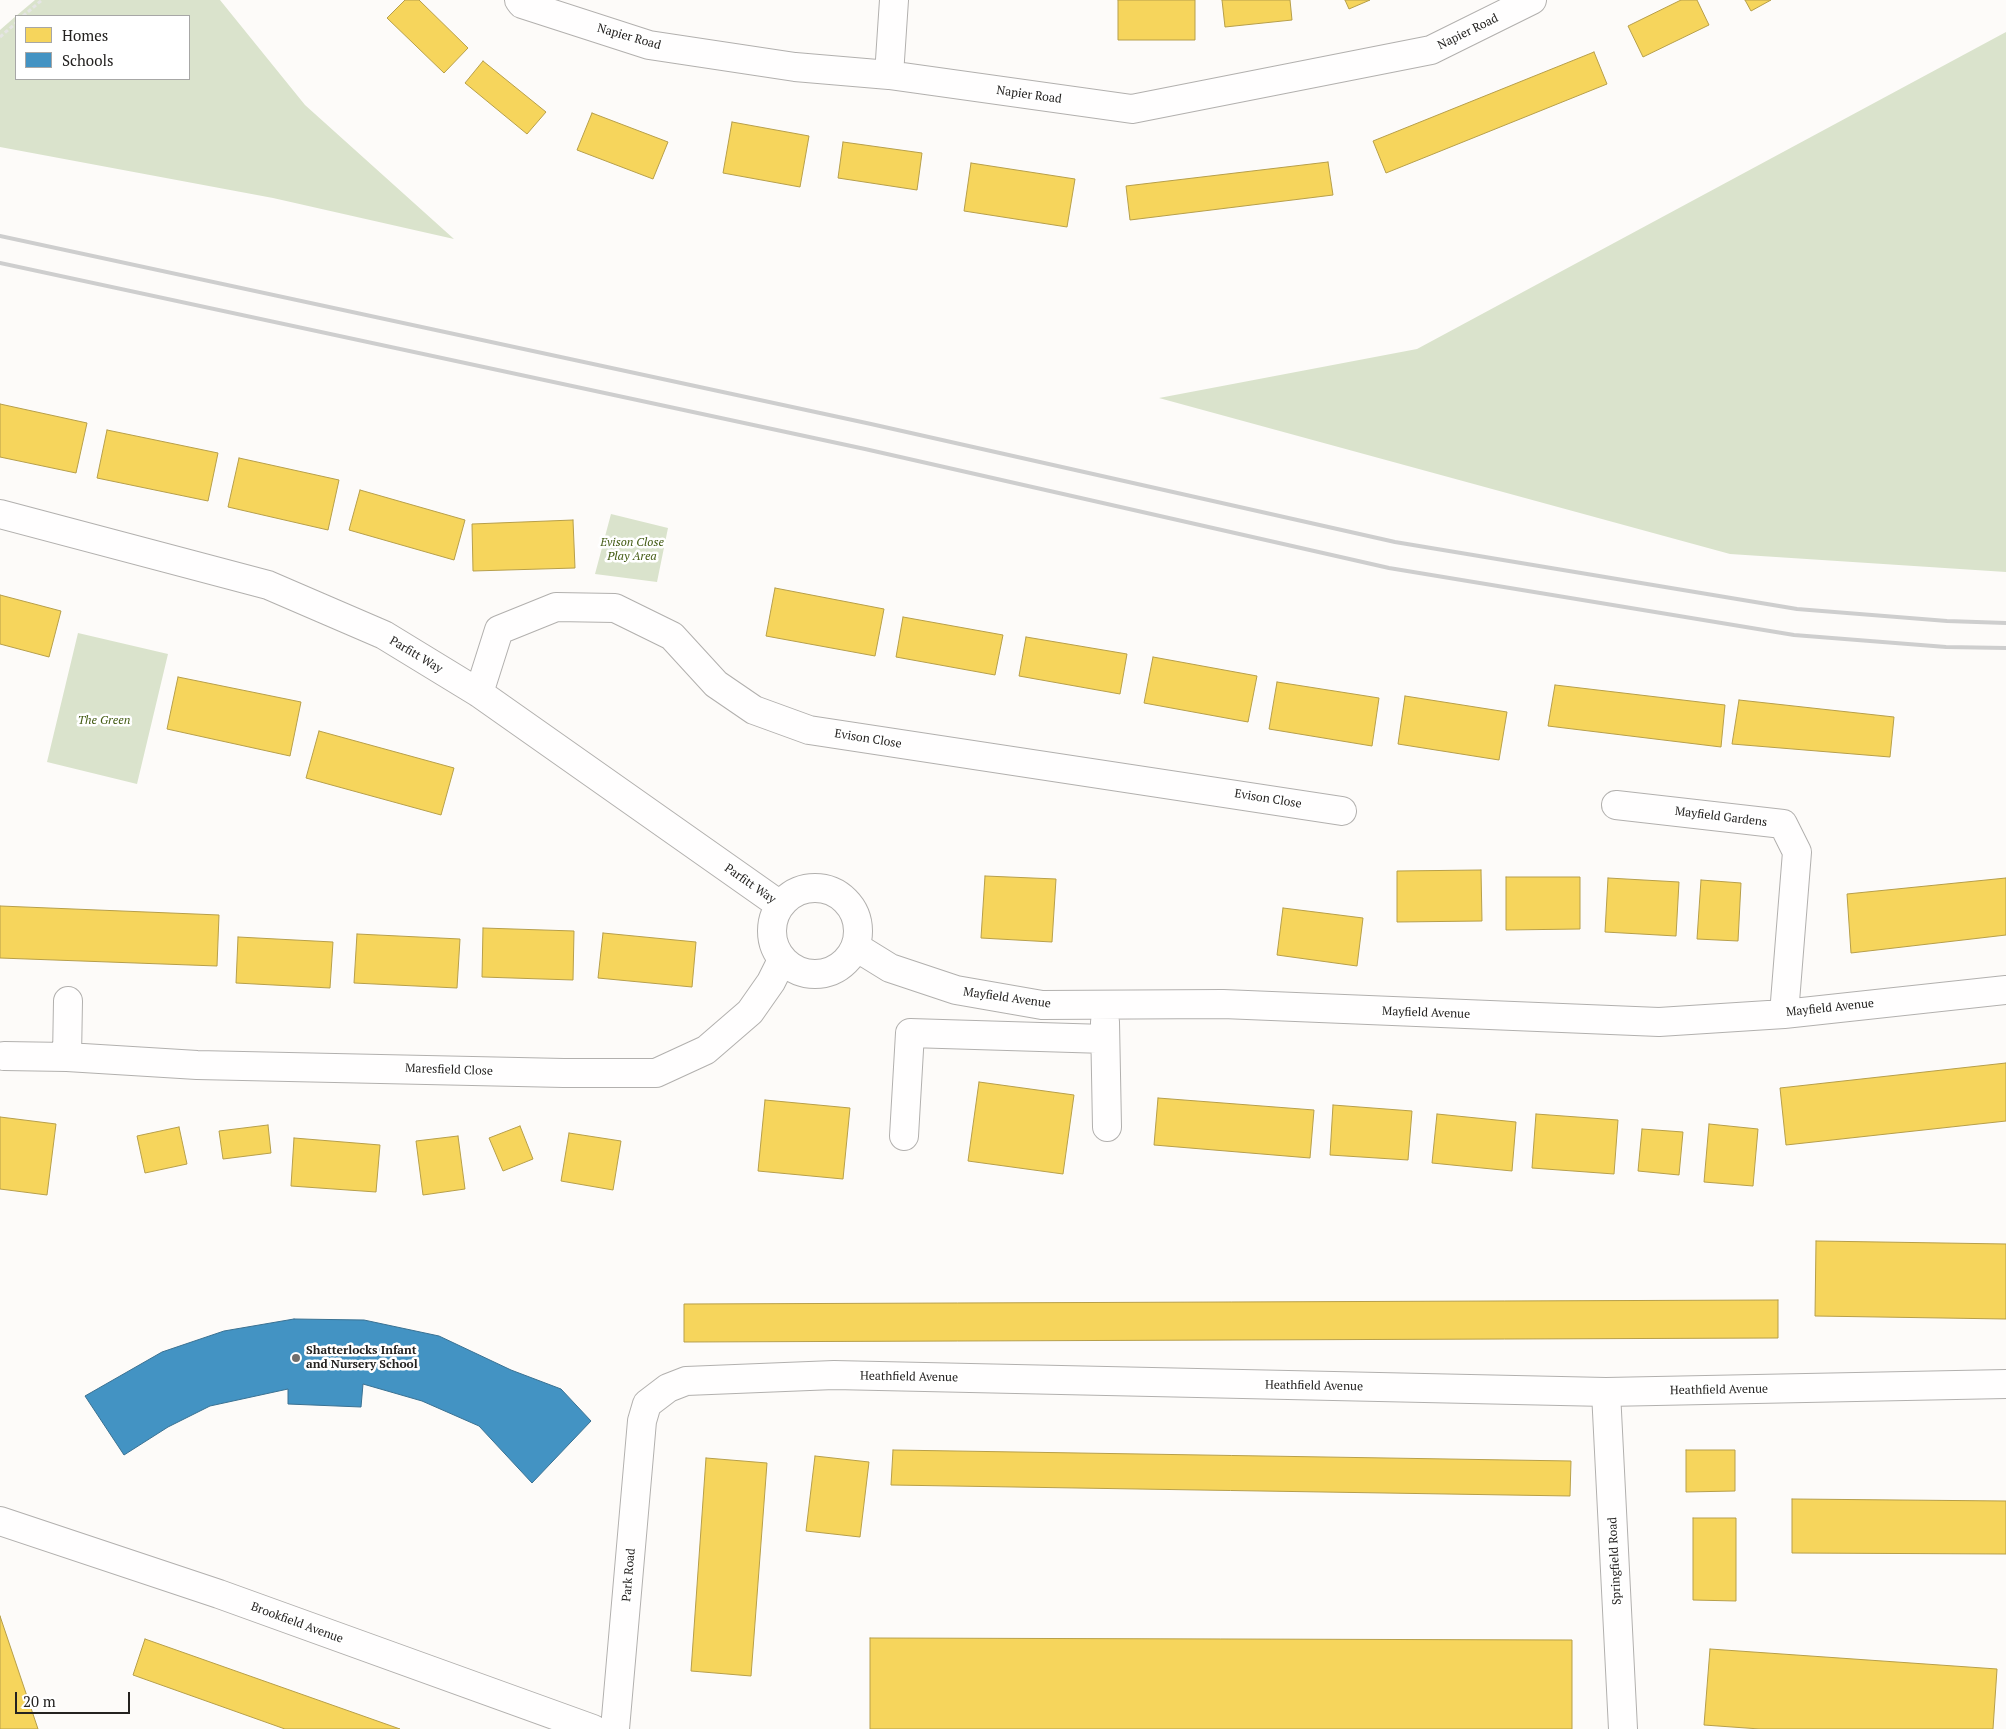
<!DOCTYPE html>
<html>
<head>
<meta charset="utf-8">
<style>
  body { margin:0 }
  #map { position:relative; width:2006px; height:1729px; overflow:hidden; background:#fdfbf9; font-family:"PT Serif",serif }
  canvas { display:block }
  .legend { position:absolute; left:15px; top:15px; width:175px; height:65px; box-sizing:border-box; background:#fff; border:1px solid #a7a7a6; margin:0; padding:6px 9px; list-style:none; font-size:15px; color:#242220 }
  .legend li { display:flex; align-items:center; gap:10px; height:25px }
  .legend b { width:25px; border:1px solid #a7a7a6 }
  .scale { position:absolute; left:15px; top:1692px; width:115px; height:22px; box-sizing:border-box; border:2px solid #242220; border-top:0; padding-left:6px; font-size:15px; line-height:18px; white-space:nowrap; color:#242220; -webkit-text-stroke:4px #fff; paint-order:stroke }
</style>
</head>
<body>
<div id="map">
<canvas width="2006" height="1729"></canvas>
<ul class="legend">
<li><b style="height:14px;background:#f6d55c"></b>Homes</li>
<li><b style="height:14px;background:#4393c3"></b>Schools</li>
</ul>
<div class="scale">20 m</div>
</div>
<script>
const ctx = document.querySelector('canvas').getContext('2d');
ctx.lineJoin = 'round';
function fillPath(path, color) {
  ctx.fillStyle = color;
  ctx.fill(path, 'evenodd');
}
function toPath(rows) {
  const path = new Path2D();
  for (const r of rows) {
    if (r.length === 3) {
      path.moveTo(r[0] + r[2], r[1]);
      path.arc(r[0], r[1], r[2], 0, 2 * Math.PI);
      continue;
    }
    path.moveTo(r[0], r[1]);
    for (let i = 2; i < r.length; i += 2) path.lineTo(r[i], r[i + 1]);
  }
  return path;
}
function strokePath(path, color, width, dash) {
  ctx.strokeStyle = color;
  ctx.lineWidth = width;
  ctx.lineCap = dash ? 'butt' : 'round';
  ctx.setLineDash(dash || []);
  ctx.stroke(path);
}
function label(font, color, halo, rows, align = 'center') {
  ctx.font = font + ' "PT Serif",serif';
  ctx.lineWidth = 5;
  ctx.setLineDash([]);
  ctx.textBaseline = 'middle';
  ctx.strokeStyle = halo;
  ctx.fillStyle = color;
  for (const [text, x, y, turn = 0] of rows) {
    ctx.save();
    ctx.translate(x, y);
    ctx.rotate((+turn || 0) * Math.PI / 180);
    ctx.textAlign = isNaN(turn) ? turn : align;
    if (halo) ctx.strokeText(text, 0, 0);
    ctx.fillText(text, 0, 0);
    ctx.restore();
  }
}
fillPath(toPath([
  [35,0,220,0,305,105,454,239,273,198,0,147,0,30,16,16,16,79,189,79,189,16,16,16],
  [2006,32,2006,572,1730,554,1159,398,1417,349],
  [611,514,668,528,657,582,595,574],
  [78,633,168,654,137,784,47,762]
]), '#dae3cc');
const homes = toPath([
  [405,0,419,0,468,48,444,73,387,18,405,0],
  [1118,0,1195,0,1195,40,1118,40,1118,0],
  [1222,0,1290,0,1292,20,1225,27,1222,0],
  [1345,0,1370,0,1349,9,1345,0],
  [1681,0,1697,0,1709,25,1643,57,1628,26,1681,0],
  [1745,0,1771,0,1751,11,1745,0],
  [1594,52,1607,84,1386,173,1373,141,1594,52],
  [483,61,546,112,527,134,465,83,483,61],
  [592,113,668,142,653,179,577,150,592,113],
  [732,122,809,136,800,187,723,173,732,122],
  [843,142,922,153,917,190,838,178,843,142],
  [1328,162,1333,195,1130,220,1126,186,1328,162],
  [971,163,1075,179,1067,227,964,211,971,163],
  [0,404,87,423,76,473,0,457,0,404],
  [107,430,218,453,208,501,97,478,107,430],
  [239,458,339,480,328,530,228,507,239,458],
  [360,490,465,520,454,560,349,530,360,490],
  [573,520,575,568,473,571,472,524,573,520],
  [775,588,884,609,875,656,766,636,775,588],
  [0,595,61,611,49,657,0,644,0,595],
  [903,617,1003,635,995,675,896,657,903,617],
  [1026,637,1127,654,1120,694,1019,676,1026,637],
  [1153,657,1257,676,1248,722,1144,703,1153,657],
  [178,677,301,702,290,756,167,729,178,677],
  [1277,682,1379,698,1372,746,1269,729,1277,682],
  [1555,685,1725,705,1721,747,1548,726,1555,685],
  [1405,696,1507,712,1499,760,1398,744,1405,696],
  [1739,700,1894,717,1890,757,1732,744,1739,700],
  [319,731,454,768,441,815,306,778,319,731],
  [1481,870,1482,921,1397,922,1397,871,1481,870],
  [985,876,1056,879,1052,942,981,938,985,876],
  [1506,877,1580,877,1580,929,1506,930,1506,877],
  [1608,878,1679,882,1676,936,1605,932,1608,878],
  [2006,878,2006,935,1851,953,1847,894,2006,878],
  [1701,880,1741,883,1738,941,1697,939,1701,880],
  [0,906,219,915,217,966,0,958,0,906],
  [1283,908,1363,918,1357,966,1277,955,1283,908],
  [483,928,574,931,573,980,482,977,483,928],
  [603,933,696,942,692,987,598,978,603,933],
  [357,934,460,939,457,988,354,983,357,934],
  [238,937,333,942,330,988,236,983,238,937],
  [2006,1063,2006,1121,1786,1145,1780,1088,2006,1063],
  [979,1082,1074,1095,1063,1174,968,1161,979,1082],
  [1158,1098,1314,1110,1310,1158,1154,1145,1158,1098],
  [765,1100,850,1108,843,1179,758,1171,765,1100],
  [1333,1105,1412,1111,1408,1160,1330,1155,1333,1105],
  [1437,1114,1516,1122,1512,1171,1432,1163,1437,1114],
  [1536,1114,1618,1120,1614,1174,1532,1168,1536,1114],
  [0,1117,56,1124,47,1195,0,1189,0,1117],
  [1709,1124,1758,1129,1753,1186,1704,1182,1709,1124],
  [268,1125,271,1153,223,1159,219,1131,268,1125],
  [520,1126,533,1159,503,1171,489,1138,520,1126],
  [179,1127,187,1164,145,1173,137,1136,179,1127],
  [1642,1129,1683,1132,1679,1175,1638,1171,1642,1129],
  [569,1133,621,1141,613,1190,561,1181,569,1133],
  [458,1136,465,1189,423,1195,416,1141,458,1136],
  [294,1138,380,1145,376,1192,291,1186,294,1138],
  [1816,1241,2006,1244,2006,1319,1815,1316,1816,1241],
  [1778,1300,1778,1338,684,1342,684,1304,1778,1300],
  [893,1450,1571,1461,1570,1496,891,1485,893,1450],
  [1686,1450,1735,1450,1735,1491,1686,1492,1686,1450],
  [815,1456,869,1462,860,1537,806,1531,815,1456],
  [706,1458,767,1463,751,1676,691,1671,706,1458],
  [1792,1499,2006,1501,2006,1554,1792,1553,1792,1499],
  [1693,1518,1736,1518,1736,1601,1693,1600,1693,1518],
  [0,1616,38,1729,0,1729,0,1616],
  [870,1638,1572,1640,1572,1729,870,1729,870,1638],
  [145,1639,400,1729,285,1729,133,1675,145,1639],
  [1710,1649,1997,1669,1993,1729,1760,1729,1704,1725,1710,1649]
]);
fillPath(homes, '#f6d55c');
strokePath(homes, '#b79f4a', 1);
const schools = toPath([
  [294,1319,364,1320,439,1336,511,1370,561,1389,591,1421,532,1483,479,1426,422,1401,363,1384,361,1407,288,1404,288,1389,210,1406,168,1427,124,1455,85,1396,162,1352,224,1331,294,1319]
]);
fillPath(schools, '#4393c3');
strokePath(schools, '#3a7192', 1);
const minor = toPath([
  [519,0,522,4,649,45,795,67,889,75,1132,109,1431,50,1532,0],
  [889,75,894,0],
  [0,514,268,585,384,635,479,693,780,905],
  [479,693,499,630,556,607,615,608,672,636,716,684,754,710,809,730,1342,811],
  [1616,805,1783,824,1797,852,1784,1014],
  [815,931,43],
  [856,947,890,968,956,990,1042,1005,1223,1004,1659,1022,1784,1014,2006,990],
  [1105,1022,1107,1127],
  [4,1056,67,1057,197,1065,564,1073,656,1073,706,1050,750,1012,771,982,782,960],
  [67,1057,68,1001],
  [904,1136,910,1033,1105,1039],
  [1606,1392,1623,1729],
  [0,1521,219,1594,593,1729],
  [615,1729,642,1421,647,1404,668,1388,686,1381,834,1375,1606,1392,2006,1384]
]);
strokePath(minor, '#b2b0ae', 30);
strokePath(toPath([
  [23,16,42,0],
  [0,37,16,23]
]), '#e5e5e4', 3, [4, 2.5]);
strokePath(minor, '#fffefe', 28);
strokePath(toPath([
  [0,236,871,424,1395,542,1797,609,1947,621,2006,623],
  [0,263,865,449,1389,568,1794,635,1946,647,2006,648]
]), '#cecece', 4);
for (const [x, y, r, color] of [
  [296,1358,5,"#706e6c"]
]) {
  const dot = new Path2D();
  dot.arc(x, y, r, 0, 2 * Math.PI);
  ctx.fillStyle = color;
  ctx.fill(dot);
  strokePath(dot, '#fff', 2);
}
label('12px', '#242220', '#fff', [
  ["Napier Road",1468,32,-26],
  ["Napier Road",629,37,16],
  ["Napier Road",1029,95,8],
  ["Parfitt Way",416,655,31],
  ["Evison Close",868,739,9],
  ["Evison Close",1268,799,9],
  ["Mayfield Gardens",1721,817,7],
  ["Parfitt Way",750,884,35],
  ["Mayfield Avenue",1007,998,8],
  ["Mayfield Avenue",1830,1008,-6],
  ["Mayfield Avenue",1426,1013,2],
  ["Maresfield Close",449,1070,2],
  ["Heathfield Avenue",909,1377,1],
  ["Heathfield Avenue",1314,1386,1],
  ["Heathfield Avenue",1719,1390,-1],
  ["Springfield Road",1615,1561,-93],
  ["Park Road",629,1575,-85],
  ["Brookfield Avenue",297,1623,20]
]);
label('italic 12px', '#445c14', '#fff', [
  ["Evison Close",632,543],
  ["Play Area",632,557],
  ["The Green",104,721]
]);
label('bold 12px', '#242220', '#fff', [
  ["Shatterlocks Infant",306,1351],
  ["and Nursery School",306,1365]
], 'left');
</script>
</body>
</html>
